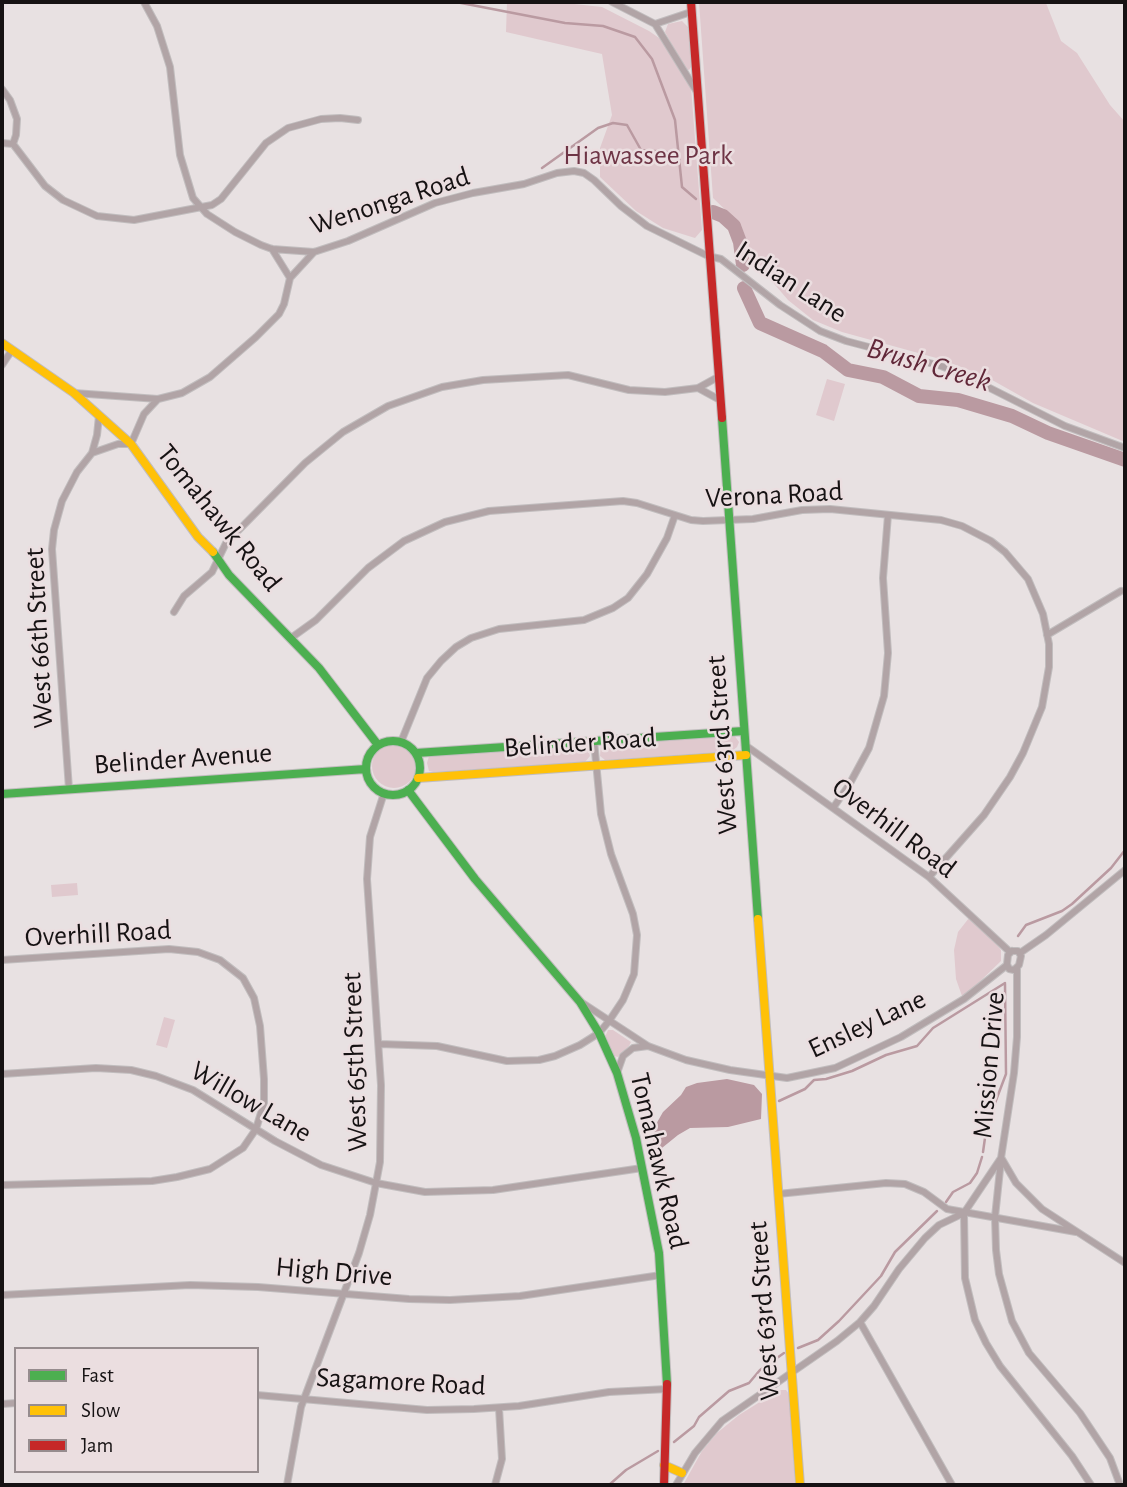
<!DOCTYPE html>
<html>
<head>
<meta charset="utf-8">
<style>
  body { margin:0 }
  #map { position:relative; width:1127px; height:1487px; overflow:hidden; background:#e8e1e2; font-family:"Alegreya Sans",sans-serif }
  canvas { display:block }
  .frame { position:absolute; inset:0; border:4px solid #161213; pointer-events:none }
  .legend { position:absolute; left:14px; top:1347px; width:245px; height:126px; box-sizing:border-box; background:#ebdee0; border:2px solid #968c8e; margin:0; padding:9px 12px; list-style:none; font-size:21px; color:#161213 }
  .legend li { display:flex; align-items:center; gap:14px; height:35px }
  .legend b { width:35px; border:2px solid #968c8e }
</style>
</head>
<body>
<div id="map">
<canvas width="1127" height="1487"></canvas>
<div class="frame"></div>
<ul class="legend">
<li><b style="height:9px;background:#4caf50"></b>Fast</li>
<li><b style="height:9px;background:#ffc107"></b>Slow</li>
<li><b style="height:9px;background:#c62828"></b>Jam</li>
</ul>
</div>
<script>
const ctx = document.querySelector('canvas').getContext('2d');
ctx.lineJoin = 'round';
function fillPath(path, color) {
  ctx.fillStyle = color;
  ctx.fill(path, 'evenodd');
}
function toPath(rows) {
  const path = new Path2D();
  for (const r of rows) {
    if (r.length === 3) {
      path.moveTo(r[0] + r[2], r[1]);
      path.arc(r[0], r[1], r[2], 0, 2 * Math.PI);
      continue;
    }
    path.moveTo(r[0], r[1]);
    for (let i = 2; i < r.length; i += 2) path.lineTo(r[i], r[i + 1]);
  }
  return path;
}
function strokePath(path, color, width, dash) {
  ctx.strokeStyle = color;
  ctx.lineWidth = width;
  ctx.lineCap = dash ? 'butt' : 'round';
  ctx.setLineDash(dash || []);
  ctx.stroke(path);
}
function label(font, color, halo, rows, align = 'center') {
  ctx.font = font + ' "Alegreya Sans",sans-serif';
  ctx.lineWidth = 5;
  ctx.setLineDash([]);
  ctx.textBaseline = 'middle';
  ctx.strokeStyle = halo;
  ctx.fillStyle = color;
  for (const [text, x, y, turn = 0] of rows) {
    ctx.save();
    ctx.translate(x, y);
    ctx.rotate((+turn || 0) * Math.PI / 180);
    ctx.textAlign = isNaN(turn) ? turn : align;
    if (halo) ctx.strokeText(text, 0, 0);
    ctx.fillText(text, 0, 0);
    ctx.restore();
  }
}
fillPath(toPath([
  [507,2,556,2,602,7,649,31,662,40,691,87,702,230,695,238,663,228,636,211,600,177,600,148,612,115,602,54,506,32],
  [699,2,1048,2,1046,3,1061,41,1077,53,1110,105,1125,122,1125,442,1033,403,985,376,940,359,842,332,813,320,788,300,770,279,751,253,741,225,713,198],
  [682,21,688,27,691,67,689,70,685,69,665,32,668,24],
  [827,379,845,384,834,421,816,415],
  [734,735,739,742,737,747,732,751,605,760,600,756,601,744],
  [587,744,590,756,585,762,433,772,429,771,427,763,429,756,432,755],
  [394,766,22],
  [77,883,78,895,52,897,51,885],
  [969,918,991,937,1001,950,1001,961,972,989,962,996,956,979,954,950,958,932],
  [164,1017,175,1020,167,1048,156,1045],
  [608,1030,613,1030,631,1042,629,1046,618,1057,614,1056,605,1037],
  [779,1390,786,1390,789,1394,795,1485,683,1485,702,1451,717,1433,739,1415]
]), '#e0c9ce');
fillPath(toPath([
  [727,1079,754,1085,762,1094,761,1119,728,1127,690,1128,678,1135,657,1152,652,1152,655,1126,663,1112,681,1095,686,1087,697,1083]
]), '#ba9aa1');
strokePath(toPath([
  [456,2,565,23,603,26,635,37,652,59,675,120,682,187,696,199],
  [542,168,598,128,613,123,627,125,641,150,667,152,678,164],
  [1018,936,1026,925,1062,911,1072,904,1111,868,1125,850],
  [779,1101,805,1089,814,1080,826,1079,852,1071,886,1055,917,1046,933,1028,1005,983],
  [983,1152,987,1124,1006,1074,1005,984],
  [946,1202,953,1192,970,1183,977,1173,982,1157],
  [798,1348,818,1340,839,1321,881,1276,895,1252,937,1211],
  [674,1442,694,1426,699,1417,729,1391,749,1383,760,1370,784,1353],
  [609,1485,626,1470,658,1451]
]), '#ba9aa1', 2.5);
strokePath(toPath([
  [713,212,723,216,734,226,740,242,743,265],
  [744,288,760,323,823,351,848,370,883,377,919,396,958,400,1012,416,1048,433,1125,460]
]), '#ba9aa1', 14);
const street = toPath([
  [144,2,157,26,170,67,180,155,193,198,207,214,235,232,261,245,272,249,314,252,348,241,435,203,473,193,524,184,557,173,574,171,584,173,594,180,621,206,647,226,708,256,721,259,780,305,820,331,846,341,941,366,964,375,1065,426,1125,448],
  [612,2,655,24,697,92],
  [655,24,691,12],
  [2,89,10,100,17,119,16,135,13,144],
  [2,143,13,144],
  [13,144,45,186,63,200,97,216,134,220,212,205,221,199,266,143,288,128,321,119,340,118,358,120],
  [290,278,314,252],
  [2,365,12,350],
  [698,388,720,400],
  [74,393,158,399],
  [92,453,97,435,99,416],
  [174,612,184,596,212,572,226,543,305,463,343,432,388,406,442,387,483,380,568,375,629,390,665,392,698,388,718,377],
  [1047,635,1121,591],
  [291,638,316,620,368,568,404,541,445,522,489,511,623,501,637,503,691,520,703,521,753,519,802,510,830,509,941,520,962,526,991,541,1005,552,1028,579,1043,614,1049,644,1049,667,1042,707,1023,753,1010,777,984,815,929,877],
  [401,742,427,678,441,661,456,647,471,638,499,629,584,620,613,608,628,598,647,574,667,538,675,515],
  [745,745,929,877,1010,952],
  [69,789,52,549,54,530,62,501,77,472,92,453,118,444,131,444,144,414,158,399,182,393,210,377,256,337,279,314,284,304,290,278,272,249],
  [833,808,849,785,869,748,884,696,888,653,883,578,888,515],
  [1012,951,1018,951,1021,956,1019,965,1014,970,1009,969,1007,964,1008,955,1012,951],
  [1020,953,1046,935,1125,870],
  [2,960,169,949,198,952,220,960,243,978,254,998,260,1026,264,1079,264,1103,256,1129,243,1148,210,1169,177,1177,152,1181,2,1185],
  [581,1002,648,1046,686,1060,730,1070,787,1078,835,1068,901,1037,964,999,1007,965],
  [379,1044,437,1046,507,1061,539,1060,555,1056,580,1045,599,1033,609,1021,623,1000,634,974,637,935,633,914,611,854,601,814,594,741],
  [617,1073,623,1056,633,1048,648,1046],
  [2,1074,96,1068,131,1070,156,1076,193,1090,275,1141,321,1165,376,1183,425,1192,493,1190,642,1168],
  [1002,1159,1016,1183,1042,1209,1125,1263],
  [1001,1160,995,1217,996,1250,999,1274,1012,1321,1029,1353,1080,1413,1110,1458,1120,1485],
  [778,1194,886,1183,905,1184,924,1192,947,1209,1076,1232],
  [964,1213,965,1278,975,1320,986,1343,1000,1366,1072,1456,1091,1485],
  [2,1295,190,1285,258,1287,409,1299,450,1300,520,1296,661,1275],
  [860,1322,952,1485],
  [257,1395,427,1410,474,1409,519,1406,609,1392,667,1389],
  [2,1404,16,1403],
  [287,1485,301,1407,359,1253,370,1215,380,1162,381,1085,367,879,370,837,384,793],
  [495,1485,502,1459,499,1408],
  [676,1485,695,1453,722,1421,837,1341,860,1322,874,1306,899,1269,925,1238,939,1225,964,1213,1001,1158,1014,1073,1017,1037,1017,968]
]);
const fast = toPath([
  [722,418,758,919],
  [213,552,229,575,319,668,378,745],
  [393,768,27],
  [416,753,744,731],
  [408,790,475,879,580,1002,599,1033,617,1073,636,1138,659,1253,667,1384],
  [2,794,366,769]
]);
const slow = toPath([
  [2,343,74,393,131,444,198,537,213,552],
  [418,778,746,755],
  [758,919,800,1485],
  [664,1465,682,1473]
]);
const jam = toPath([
  [691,2,722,418],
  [664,1485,667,1384]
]);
strokePath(street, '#c1bdbe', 8);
strokePath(fast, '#c1bdbe', 10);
strokePath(slow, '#c1bdbe', 10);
strokePath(jam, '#c1bdbe', 10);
strokePath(street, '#b1a4a6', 6);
strokePath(fast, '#4caf50', 8);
strokePath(slow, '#ffc107', 8);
strokePath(jam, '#c62828', 8);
label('28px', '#6e3445', '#ebdee0', [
  ["Hiawassee Park",648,156]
]);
label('28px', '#161213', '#ebdee0', [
  ["Wenonga Road",390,201,-18],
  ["Indian Lane",791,282,33],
  ["Verona Road",774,495,-3],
  ["Tomahawk Road",219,518,51],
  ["West 66th Street",39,638,-93],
  ["Belinder Road",580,743,-4],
  ["West 63rd Street",722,745,-94],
  ["Belinder Avenue",183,759,-4],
  ["Overhill Road",894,828,37],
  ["Overhill Road",98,934,-3],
  ["Ensley Lane",867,1024,-25],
  ["West 65th Street",355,1062,-92],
  ["Mission Drive",989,1065,-85],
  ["Willow Lane",251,1102,30],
  ["Tomahawk Road",659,1161,77],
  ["High Drive",334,1272,5],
  ["West 63rd Street",764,1311,-94],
  ["Sagamore Road",401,1382,3]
]);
label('italic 30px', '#612839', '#ebdee0', [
  ["Brush Creek",929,365,16]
]);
</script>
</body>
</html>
